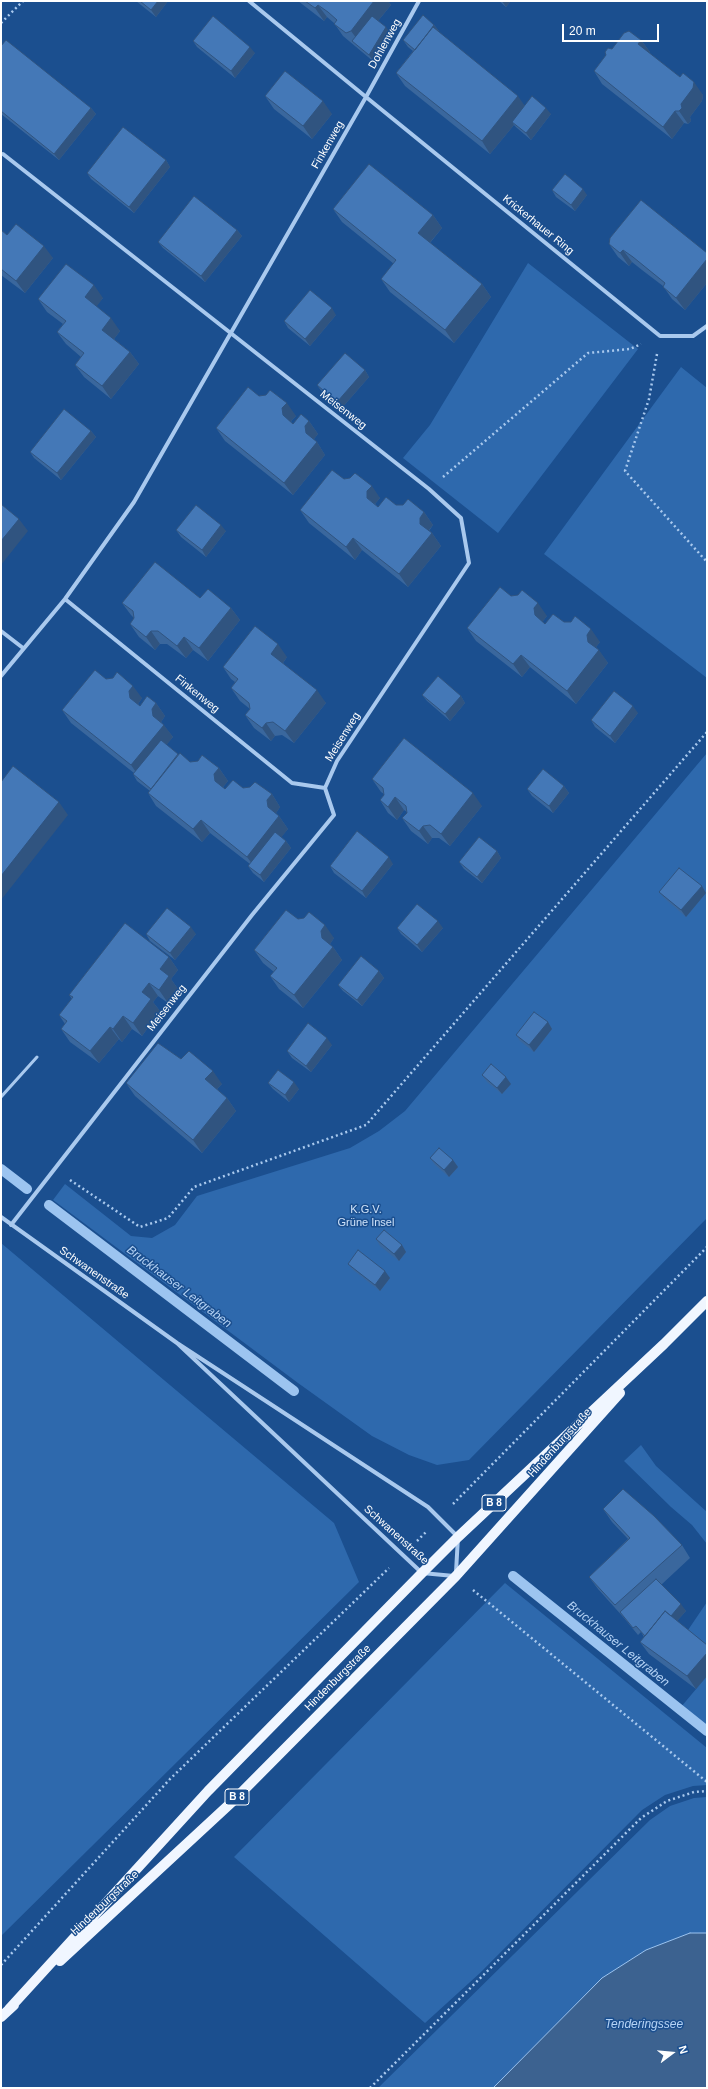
<!DOCTYPE html>
<html>
<head>
<meta charset="utf-8">
<style>
  body { margin:0 }
  #map { position:relative; width:708px; height:2089px; overflow:hidden; background:#1b4f8f; font-family:Helvetica,sans-serif }
  canvas { display:block }
  .frame { position:absolute; inset:0; border:2px solid #fff; pointer-events:none }
  .north { position:absolute; left:652px; top:2033px; width:40px; height:40px; -webkit-text-stroke:3px #1b4f8f; paint-order:stroke; rotate:74deg; font-size:11px; font-weight:700; line-height:16px; text-align:center; color:#fff }
  .north::after { content:''; display:block; margin:auto; width:14px; height:18px; background:#fff; clip-path:polygon(50% 0,100% 100%,50% 72%,0 100%) }
  .scale { position:absolute; left:562px; top:24px; width:97px; height:18px; box-sizing:border-box; border:2px solid #fff; border-top:0; padding-left:5px; font-size:12px; line-height:14px; white-space:nowrap; color:#fff; -webkit-text-stroke:3px #1b4f8f; paint-order:stroke }
</style>
</head>
<body>
<div id="map">
<canvas width="708" height="2089"></canvas>
<div class="frame"></div>
<div class="north">N</div>
<div class="scale">20 m</div>
</div>
<script>
const ctx = document.querySelector('canvas').getContext('2d');
ctx.lineJoin = 'round';
function fillPath(path, color) {
  ctx.fillStyle = color;
  ctx.fill(path, 'evenodd');
}
function toPath(rows) {
  const path = new Path2D();
  for (const r of rows) {
    path.moveTo(r[0], r[1]);
    for (let i = 2; i < r.length; i += 2) path.lineTo(r[i], r[i + 1]);
  }
  return path;
}
function strokePath(path, color, width, dash) {
  ctx.strokeStyle = color;
  ctx.lineWidth = width;
  ctx.lineCap = dash ? 'butt' : 'round';
  ctx.setLineDash(dash || []);
  ctx.stroke(path);
}
function label(font, color, halo, rows, align = 'center') {
  ctx.font = font + ' Helvetica,sans-serif';
  ctx.lineWidth = 3;
  ctx.setLineDash([]);
  ctx.textBaseline = 'middle';
  ctx.strokeStyle = halo;
  ctx.fillStyle = color;
  for (const [text, x, y, turn = 0] of rows) {
    ctx.save();
    ctx.translate(x, y);
    ctx.rotate((+turn || 0) * Math.PI / 180);
    ctx.textAlign = isNaN(turn) ? turn : align;
    if (halo) ctx.strokeText(text, 0, 0);
    ctx.fillText(text, 0, 0);
    ctx.restore();
  }
}
fillPath(toPath([
  [528,263,638,349,498,533,403,458,430,425],
  [681,367,707,388,707,678,544,554],
  [707,753,707,1218,469,1460,437,1465,409,1455,372,1436,298,1383,53,1200,65,1184,131,1236,152,1238,175,1225,197,1196,350,1148,379,1131,405,1111],
  [1,1243,334,1523,359,1582,1,1936],
  [641,1445,656,1466,707,1512,707,1544,692,1525,671,1507,624,1461],
  [505,1583,707,1748,707,1785,693,1786,665,1795,642,1810,480,1973,425,2023,234,1857],
  [707,1602,707,1650,686,1633],
  [707,1676,707,1727,681,1707],
  [707,1797,707,1933,690,1933,646,1950,602,1978,493,2088,378,2088,650,1820,670,1806,694,1798]
]), '#2e69ad');
const water = toPath([
  [690,1933,707,1933,707,2088,493,2088,602,1978,646,1950,690,1933]
]);
fillPath(water, '#3c6290');
strokePath(water, '#9cc4f0', 1);
strokePath(toPath([
  [1,1169,27,1189],
  [49,1205,294,1391],
  [513,1576,707,1731]
]), '#9cc4f0', 10);
strokePath(toPath([
  [1,23,23,1],
  [657,354,649,399,625,471,707,562],
  [443,477,588,353,630,349,641,344],
  [70,1180,140,1227,168,1218,194,1187,366,1125,707,732],
  [453,1504,707,1247],
  [417,1541,426,1532],
  [473,1590,707,1782],
  [1,1965,170,1779,389,1568],
  [370,2088,641,1818,667,1801,694,1792,707,1791]
]), '#a9c9ee', 2.5, [2, 3]);
strokePath(toPath([
  [1,1097,37,1057]
]), '#a9c9ee', 3);
strokePath(toPath([
  [419,1,366,97,660,336,693,336,707,326],
  [3,154,429,489,461,518,469,563,337,761,325,788,334,815,252,915,11,1225],
  [65,599,292,783,325,788],
  [1,631,23,648],
  [1,676,65,599,134,502,366,97,249,1],
  [1,1217,177,1343,428,1507,458,1537,456,1572],
  [177,1343,422,1573,454,1576]
]), '#a9c9ee', 4);
strokePath(toPath([
  [60,1961,233,1801,456,1576,620,1393],
  [9,2009,208,1791,422,1573,458,1537,664,1344,707,1301],
  [1,2017,14,2005]
]), '#f0f6ff', 10);
fillPath(toPath([
  [136,1,168,1,156,17],
  [298,1,388,1,391,5,378,21,391,34,374,62,343,36,334,23,327,17,324,21],
  [499,1,511,1,506,7],
  [434,25,439,31,438,32,525,106,551,114,531,140,517,128,514,125,490,154,405,86,396,73,413,51,408,47,403,40],
  [641,40,650,52,649,53,703,95,702,101,690,117,691,121,688,124,684,123,672,139,602,84,594,71,612,49],
  [193,41,255,53,235,78,197,47],
  [1,46,91,108,96,114,59,160,1,114],
  [265,96,332,114,312,139,274,109],
  [166,160,170,167,134,213,91,179,87,173],
  [552,190,587,195,575,211,556,197],
  [333,209,433,215,442,228,430,243,482,284,491,297,454,343,390,292,381,279,394,264,342,222],
  [1,230,7,235,53,258,25,293,1,275],
  [237,230,242,236,205,282,163,248,158,242],
  [609,244,707,253,707,283,685,310,672,299,663,286,642,270,632,262,629,266,618,257],
  [103,298,96,306,120,331,114,339,130,352,139,364,111,399,84,377,75,365,81,357,66,344,57,332,63,324,47,312,38,299],
  [336,315,310,346,288,328,284,321],
  [365,370,369,377,341,409,322,392,317,385],
  [259,396,296,416,291,421,293,424,309,421,318,434,314,439,314,440,317,442,325,455,293,495,225,441,216,428],
  [91,431,96,437,61,480,34,458,30,452],
  [350,478,380,498,375,504,378,507,396,505,424,512,433,525,429,531,432,533,441,546,408,587,362,550,355,560,309,523,300,510,344,479],
  [176,530,226,531,206,557,181,537],
  [200,598,231,608,240,620,208,661,193,650,186,658,167,644,160,644,155,650,139,637,130,624,134,618,131,615,122,603],
  [547,616,543,621,543,622,545,624,564,622,600,642,596,647,608,663,576,704,530,667,522,677,476,641,467,628],
  [287,657,283,663,326,703,294,743,282,735,275,736,271,741,254,728,245,715,250,709,240,701,231,688,235,682,231,679,223,667],
  [106,679,142,698,138,704,140,706,156,703,165,716,161,722,173,737,166,745,178,754,190,762,219,768,228,781,223,787,225,789,243,788,272,794,280,807,276,813,276,814,279,816,288,829,281,837,286,841,291,848,264,882,253,873,248,866,250,864,210,833,202,842,156,806,148,793,150,791,137,781,133,774,134,773,71,723,62,710],
  [422,695,461,696,465,703,450,721,427,701],
  [638,713,615,743,595,727,591,720],
  [372,779,482,806,450,846,439,838,432,838,428,844,411,831,402,818,407,813,407,812,404,810,397,820,388,813,380,800,384,795,384,794,381,792],
  [564,786,569,793,553,813,532,796,527,789],
  [497,851,501,858,482,883,464,869,459,862],
  [393,864,366,898,334,873,330,866],
  [659,892,706,893,686,917,664,898],
  [298,919,334,938,330,944,330,945,333,947,342,960,303,1008,279,989,270,976,274,972,263,963,254,950],
  [397,928,443,928,422,952,401,934],
  [146,934,196,934,175,960,150,941],
  [169,957,178,970,171,979,178,989,168,1003,158,996,153,1002,160,1011,142,1036,132,1029,122,1042,119,1039,99,1063,70,1042,61,1029,65,1024,59,1015,72,999,69,995],
  [379,971,384,978,362,1006,343,991,338,985],
  [548,1022,552,1029,534,1052,520,1041,516,1035],
  [332,1045,311,1072,292,1058,287,1051],
  [181,1059,222,1084,217,1089,227,1098,236,1111,202,1153,135,1096,126,1083],
  [482,1075,511,1084,502,1094,487,1082],
  [268,1083,299,1089,289,1102,273,1089],
  [430,1158,453,1160,458,1167,449,1177,435,1165],
  [376,1239,402,1245,406,1252,399,1261,380,1246],
  [348,1264,390,1278,380,1291,353,1270],
  [603,1509,682,1545,690,1558,661,1585,686,1611,677,1621,707,1645,707,1676,696,1689,649,1654,640,1642,644,1637,641,1632,638,1635,624,1618,598,1589,589,1577,628,1539,612,1522]
]), '#3a679d');
fillPath(toPath([
  [158,1,168,1,156,17,151,10],
  [374,1,388,1,391,5,360,43,351,31],
  [502,1,511,1,506,7],
  [318,5,327,17,324,21,315,8],
  [434,25,439,31,419,56,415,50],
  [386,27,391,34,374,62,369,55],
  [641,40,650,52,647,56,638,44],
  [250,47,255,53,235,78,231,71],
  [694,82,703,95,702,101,690,117,691,121,688,124,679,111,681,104],
  [518,96,527,109,512,122,514,125,490,154,482,141],
  [323,101,332,114,312,139,303,126],
  [91,108,96,114,59,160,54,154],
  [546,108,551,114,531,140,526,133],
  [675,111,684,123,672,139,663,127],
  [166,160,170,167,134,213,129,207],
  [583,189,587,195,575,211,571,205],
  [433,215,442,228,427,246,418,233],
  [237,230,242,236,205,282,201,276],
  [44,246,53,258,25,293,16,281],
  [623,250,632,262,629,266,620,253],
  [707,259,707,283,685,310,676,298],
  [482,284,491,297,454,343,445,330],
  [94,285,103,298,94,310,85,297],
  [332,308,336,315,310,346,305,339],
  [111,318,120,331,111,343,102,330],
  [130,352,139,364,111,399,102,386],
  [365,370,369,377,341,409,337,402],
  [287,403,296,416,291,421,292,428,283,415,282,408],
  [309,421,318,434,314,439,314,445,317,442,325,455,293,495,284,483,306,433,305,426],
  [91,431,96,437,61,480,57,473],
  [372,486,380,498,375,504,367,498,367,491],
  [424,512,433,525,429,530,429,537,432,533,441,546,408,587,399,574,420,524,420,518],
  [19,519,28,531,1,565,1,541],
  [221,525,226,531,206,557,202,550],
  [353,538,362,550,355,560,346,547],
  [538,603,547,616,543,621,544,628,535,615,534,608],
  [231,608,240,620,208,661,199,648],
  [591,629,600,642,596,647,599,650,608,663,576,704,567,691,588,642,587,635],
  [151,631,160,644,155,650,146,637],
  [184,637,193,650,186,658,177,646],
  [278,644,287,657,280,667,271,654],
  [521,655,530,667,522,677,513,664],
  [133,686,142,698,138,704,139,711,130,698,129,691],
  [317,690,326,703,294,743,285,731],
  [461,696,465,703,450,721,445,714],
  [156,703,165,716,161,722,161,727,164,725,173,737,140,778,131,765,153,716,152,709],
  [633,706,638,713,615,743,610,736],
  [266,723,275,736,271,741,262,728],
  [219,768,228,781,223,787,224,794,215,781,214,774],
  [564,786,569,793,553,813,549,806],
  [473,793,482,806,450,846,441,834],
  [272,794,280,807,276,813,277,819,279,816,288,829,256,869,247,857,268,807,267,800],
  [395,797,404,810,397,820,388,807],
  [59,802,68,815,1,900,1,876],
  [201,820,210,833,202,842,193,829],
  [423,826,432,838,428,844,419,831],
  [286,841,291,848,264,882,260,875],
  [497,851,501,858,482,883,477,877],
  [389,857,393,864,366,898,362,891],
  [702,886,706,893,686,917,681,910],
  [438,921,443,928,422,952,417,945],
  [325,925,334,938,330,944,330,950,333,947,342,960,303,1008,294,995,322,938,321,931],
  [191,927,196,934,175,960,170,953],
  [169,957,178,970,171,979,178,989,168,1003,159,990,160,969],
  [379,971,384,978,362,1006,357,1000],
  [149,983,158,996,153,1002,160,1011,142,1036,133,1023,142,992],
  [123,1016,132,1029,122,1042,113,1029],
  [548,1022,552,1029,534,1052,529,1045],
  [110,1027,119,1039,99,1063,90,1051],
  [327,1038,332,1045,311,1072,306,1066],
  [213,1071,222,1084,214,1092,205,1079],
  [506,1077,511,1084,502,1094,497,1088],
  [294,1082,299,1089,289,1102,285,1095],
  [227,1098,236,1111,202,1153,193,1140],
  [453,1160,458,1167,449,1177,444,1170],
  [402,1245,406,1252,399,1261,394,1254],
  [385,1271,390,1278,380,1291,375,1285],
  [681,1604,686,1611,654,1647,649,1641],
  [707,1653,707,1676,696,1689,687,1676]
]), '#305480');
const building = toPath([
  [140,1,158,1,151,10,140,1],
  [305,1,374,1,351,31,346,33,334,24,337,20,328,12,318,5,315,8,305,1],
  [423,15,434,25,415,50,403,40,423,15],
  [213,16,250,47,231,71,193,41,213,16],
  [372,16,386,27,369,55,352,41,372,16],
  [433,27,518,96,482,141,396,73,433,27],
  [629,31,641,40,638,44,680,77,683,73,694,82,693,88,681,104,682,108,679,111,675,111,663,127,594,71,606,55,605,52,608,48,612,49,624,33,629,31],
  [6,40,91,108,54,154,1,111,1,46,6,40],
  [285,71,323,101,303,126,265,96,285,71],
  [532,96,546,108,526,133,512,122,532,96],
  [123,127,166,160,129,207,87,173,123,127],
  [369,164,433,215,418,233,482,284,445,330,381,279,396,260,333,209,369,164],
  [565,174,583,189,571,205,552,190,565,174],
  [194,196,237,230,201,276,158,242,194,196],
  [641,200,707,253,707,259,676,298,663,287,665,283,633,257,623,250,620,253,609,244,610,238,641,200],
  [16,224,44,246,16,281,1,269,1,230,7,235,16,224],
  [66,264,94,285,85,297,111,318,102,330,130,352,102,386,75,365,84,353,57,332,66,321,38,299,66,264],
  [310,290,332,308,305,339,284,321,310,290],
  [345,353,365,370,337,402,317,385,345,353],
  [248,387,259,396,266,395,270,390,287,403,282,408,283,415,293,424,301,414,309,421,305,426,306,433,317,442,284,483,216,428,248,387],
  [64,409,91,431,57,473,30,452,64,409],
  [332,470,344,479,350,478,355,473,372,486,367,491,367,498,378,507,386,497,396,505,403,505,408,499,424,512,420,518,420,524,432,533,399,574,353,538,346,547,300,510,332,470],
  [1,504,19,519,1,541,1,504],
  [196,505,221,525,202,550,176,530,196,505],
  [155,562,200,598,208,589,231,608,199,648,184,637,177,646,158,631,151,631,146,637,130,624,134,618,133,611,122,603,155,562],
  [500,587,511,596,518,595,522,590,538,603,534,608,535,615,545,624,553,614,564,622,571,622,575,616,591,629,587,635,588,642,599,650,567,691,521,655,513,664,467,628,500,587],
  [255,626,278,644,271,654,317,690,285,731,273,722,266,723,262,728,245,715,250,709,249,703,231,688,238,679,223,667,255,626],
  [95,670,106,679,113,678,117,672,133,686,129,691,130,698,140,706,147,696,156,703,152,709,153,716,164,725,131,765,62,710,95,670],
  [438,676,461,696,445,714,422,695,438,676],
  [614,691,633,706,610,736,591,720,614,691],
  [404,738,473,793,441,834,430,825,423,826,419,831,402,818,407,813,406,806,395,797,388,807,380,800,384,795,383,788,372,779,404,738],
  [161,740,178,754,151,789,133,774,161,740],
  [180,753,190,762,198,761,202,755,211,762,219,768,214,774,215,781,225,789,233,780,243,788,250,787,255,782,272,794,267,800,268,807,279,816,247,857,201,820,193,829,148,793,180,753],
  [13,766,59,802,1,876,1,782,13,766],
  [543,769,564,786,549,806,527,789,543,769],
  [357,831,389,857,362,891,330,866,357,831],
  [275,832,286,841,260,875,248,866,275,832],
  [479,837,497,851,477,877,459,862,479,837],
  [679,868,702,886,681,910,659,892,679,868],
  [417,904,438,921,417,945,397,928,417,904],
  [167,908,191,927,170,953,146,934,167,908],
  [286,910,298,919,304,918,309,912,325,925,321,931,322,938,333,947,294,995,270,976,277,968,254,950,286,910],
  [125,923,169,957,160,969,169,976,159,990,149,983,142,992,151,999,133,1023,123,1016,113,1029,110,1027,90,1051,61,1029,67,1021,59,1015,73,997,69,995,125,923],
  [361,956,379,971,357,1000,338,985,361,956],
  [534,1012,548,1022,529,1045,516,1035,534,1012],
  [308,1023,327,1038,306,1066,287,1051,308,1023],
  [158,1043,181,1059,189,1051,213,1071,205,1079,227,1098,193,1140,126,1083,158,1043],
  [491,1064,506,1077,497,1088,482,1075,491,1064],
  [278,1070,294,1082,285,1095,268,1083,278,1070],
  [439,1148,453,1160,444,1170,430,1158,439,1148],
  [384,1230,402,1245,394,1254,376,1239,384,1230],
  [358,1250,385,1271,375,1285,348,1264,358,1250],
  [623,1489,654,1516,682,1545,615,1605,589,1577,630,1538,603,1509,623,1489],
  [656,1579,681,1604,671,1616,665,1611,645,1636,636,1626,633,1628,620,1612,656,1579],
  [665,1611,707,1645,707,1653,687,1676,640,1642,665,1611]
]);
fillPath(building, '#4478b7');
strokePath(building, '#305480', 1);
for (const [x, y, w] of [
  [494,1503,24],
  [237,1797,24]
]) {
  const box = new Path2D();
  box.roundRect(x - w / 2, y - 8, w, 16, 3);
  ctx.fillStyle = '#1b4f8f';
  ctx.fill(box);
  strokePath(box, '#fff', 1);
}
label('bold 10px', '#fff', null, [
  ["B 8",494,1503],
  ["B 8",237,1797]
]);
label('11px', '#fff', '#1b4f8f', [
  ["Dohlenweg",385,44,-61],
  ["Finkenweg",328,145,-60],
  ["Krickerhauer Ring",538,225,39],
  ["Meisenweg",343,410,38],
  ["Finkenweg",197,694,39],
  ["Meisenweg",343,737,-58],
  ["Meisenweg",167,1008,-52],
  ["Schwanenstraße",94,1273,35],
  ["Hindenburgstraße",560,1443,-48],
  ["Schwanenstraße",396,1535,42],
  ["Hindenburgstraße",338,1678,-45],
  ["Hindenburgstraße",105,1903,-43]
]);
label('11px', '#cfe3fa', '#1b4f8f', [
  ["K.G.V.",366,1210],
  ["Grüne Insel",366,1223]
]);
label('italic 12px', '#b5d3f5', '#1b4f8f', [
  ["Bruckhauser Leitgraben",179,1287,37],
  ["Bruckhauser Leitgraben",618,1644,39],
  ["Tenderingssee",644,2025]
]);
</script>
</body>
</html>
